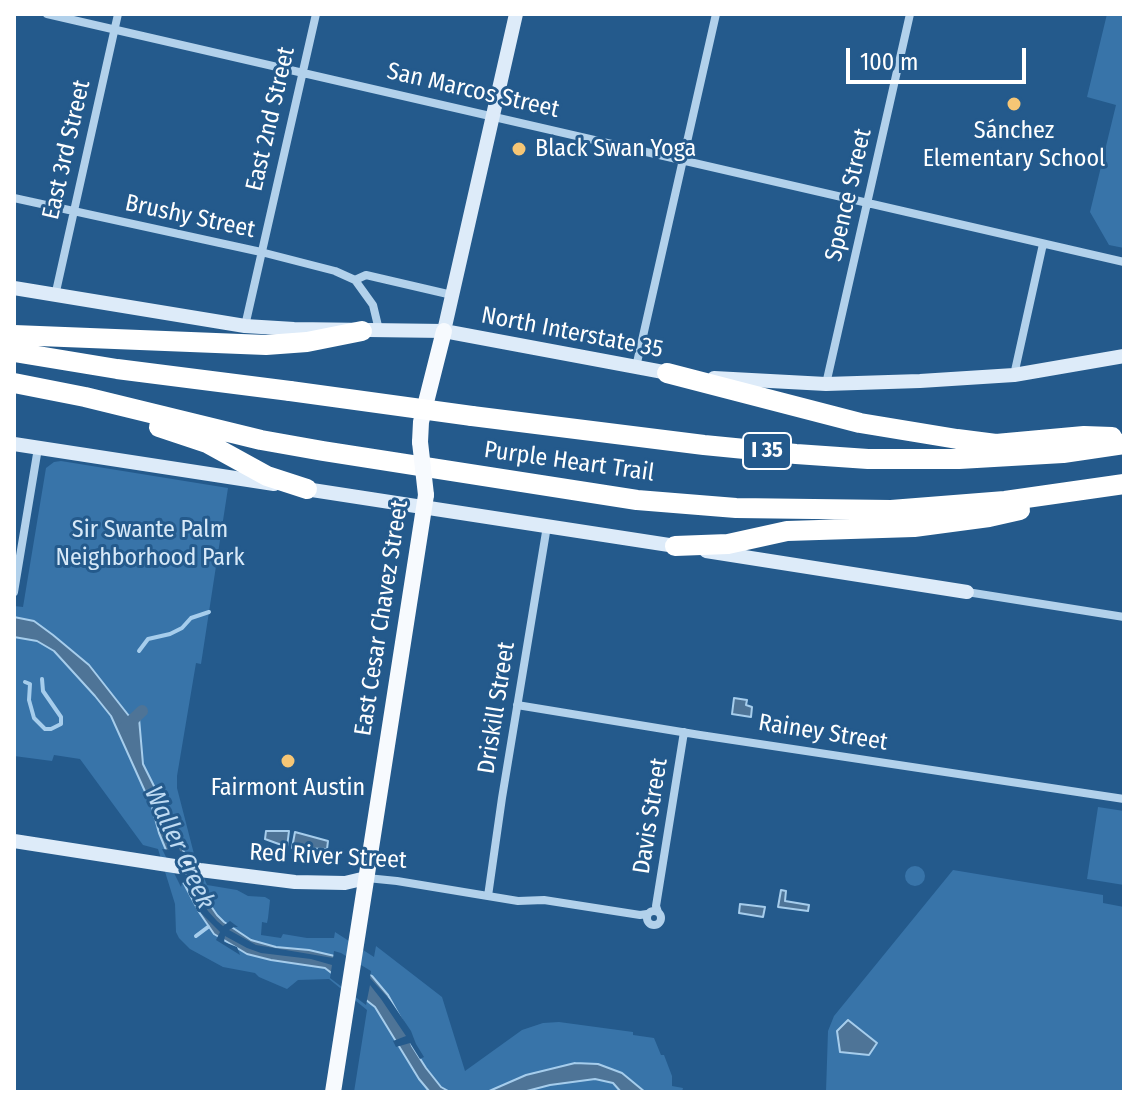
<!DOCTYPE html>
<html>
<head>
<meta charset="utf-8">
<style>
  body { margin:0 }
  #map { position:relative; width:1138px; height:1106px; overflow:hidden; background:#245a8c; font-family:"Fira Sans Condensed",sans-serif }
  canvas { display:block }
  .frame { position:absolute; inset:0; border:16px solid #fff; pointer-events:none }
  .scale { position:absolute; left:846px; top:48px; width:180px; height:36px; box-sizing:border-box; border:4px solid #fff; border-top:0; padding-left:10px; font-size:24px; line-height:28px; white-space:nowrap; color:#fff; -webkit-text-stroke:6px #245a8c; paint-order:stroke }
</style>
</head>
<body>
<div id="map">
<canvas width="1138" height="1106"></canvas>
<div class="frame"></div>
<div class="scale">100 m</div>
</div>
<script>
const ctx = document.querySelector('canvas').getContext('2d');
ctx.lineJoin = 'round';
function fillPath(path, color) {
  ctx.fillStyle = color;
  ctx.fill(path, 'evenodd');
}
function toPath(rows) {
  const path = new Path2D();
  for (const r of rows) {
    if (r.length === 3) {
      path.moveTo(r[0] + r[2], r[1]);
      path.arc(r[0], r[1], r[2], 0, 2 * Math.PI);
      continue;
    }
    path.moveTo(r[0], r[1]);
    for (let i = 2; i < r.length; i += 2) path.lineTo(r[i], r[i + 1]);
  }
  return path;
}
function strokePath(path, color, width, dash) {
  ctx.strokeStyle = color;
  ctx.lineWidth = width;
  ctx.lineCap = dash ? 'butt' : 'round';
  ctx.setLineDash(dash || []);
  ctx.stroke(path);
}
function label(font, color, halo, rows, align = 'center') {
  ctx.font = font + ' "Fira Sans Condensed",sans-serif';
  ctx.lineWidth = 6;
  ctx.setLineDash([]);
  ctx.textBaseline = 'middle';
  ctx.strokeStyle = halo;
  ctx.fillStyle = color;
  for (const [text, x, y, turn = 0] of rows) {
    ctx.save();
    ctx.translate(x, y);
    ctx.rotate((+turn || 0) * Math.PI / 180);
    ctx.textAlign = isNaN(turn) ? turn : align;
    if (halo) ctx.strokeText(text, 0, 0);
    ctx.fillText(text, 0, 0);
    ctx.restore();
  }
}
fillPath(toPath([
  [1107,14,1124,14,1124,248,1109,245,1090,212,1116,105,1087,97],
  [61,461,228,488,201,664,196,663,177,776,177,788,194,854,207,885,237,890,248,896,265,897,270,900,268,918,267,923,262,922,261,935,281,938,283,934,307,938,334,938,335,932,374,957,376,946,442,997,465,1071,522,1030,543,1023,559,1022,633,1032,633,1035,654,1038,661,1055,664,1055,672,1076,672,1086,683,1088,682,1092,354,1092,367,1010,329,979,298,980,287,989,259,977,255,973,223,967,190,949,179,938,176,932,175,904,158,849,143,845,80,759,54,755,52,761,14,756,14,606,23,607,46,468,54,462],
  [1098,807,1124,811,1124,885,1087,879],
  [915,876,10],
  [953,870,1103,895,1103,903,1124,907,1124,1092,826,1092,828,1031,834,1016]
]), '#3874a9');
const water = toPath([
  [14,617,34,621,53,635,89,665,129,716,134,715,139,718,143,764,165,808,200,890,217,915,224,922,251,940,276,947,309,950,339,957,372,976,388,995,403,1022,412,1046,426,1068,441,1087,450,1092,429,1091,419,1079,375,1007,325,968,271,960,247,954,214,934,199,912,166,850,159,833,152,807,111,716,95,696,54,651,37,641,14,637,14,617],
  [734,698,747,700,746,705,752,707,751,717,732,714,734,698],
  [266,831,289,831,287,847,265,839,266,831],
  [295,832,328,841,327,849,292,848,295,832],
  [781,890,786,891,785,901,809,905,808,911,778,907,781,890],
  [740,904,765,907,763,917,739,913,740,904],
  [848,1020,877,1043,869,1055,840,1052,837,1031,848,1020],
  [575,1063,598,1064,622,1073,645,1092,621,1092,613,1083,595,1079,550,1085,523,1092,487,1092,526,1075,575,1063]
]);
fillPath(water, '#4e7497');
strokePath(water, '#a6cdec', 2);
fillPath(toPath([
  [157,785,164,797,166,809,180,851,188,853,202,884,192,884,208,911,217,921,223,926,230,921,238,927,234,927,229,930,256,945,333,958,334,951,341,953,371,971,370,978,390,1000,411,1031,416,1044,424,1057,420,1059,410,1043,396,1047,393,1041,406,1036,381,999,370,985,366,1005,330,978,332,965,311,959,261,953,247,948,225,936,224,942,237,947,240,955,216,940,220,932,201,913,185,882,182,883,181,887,162,849,173,850,160,810]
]), '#245a8c');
strokePath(toPath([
  [139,651,148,639,170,634,182,628,191,618,209,612],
  [25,682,30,684,29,700,34,718,45,729,51,729,61,724,61,717,43,691,42,679],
  [196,936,208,927]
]), '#a6cdec', 4);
strokePath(toPath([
  [125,727,142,711]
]), '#4e7497', 12);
strokePath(toPath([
  [47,14,1124,262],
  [14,198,261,252,335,271,355,280,373,305,379,330],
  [355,280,366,275,452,295],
  [55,296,118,14],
  [245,326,316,14],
  [636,367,716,14],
  [1014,375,1043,244],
  [826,384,910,14],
  [14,592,38,448],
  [967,592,1124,617],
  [517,705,700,735,1124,799],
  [367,878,397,881,518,901,544,900,640,915,647,914],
  [488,896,502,798,547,526],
  [654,918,7],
  [658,912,656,906,684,732]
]), '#b2d1eb', 8);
strokePath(toPath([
  [14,288,245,326,294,329,444,331,674,374],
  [444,331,516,14],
  [714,378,826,384,920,381,1014,375,1124,356],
  [14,444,274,484],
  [299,488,682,547],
  [706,551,967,592],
  [14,841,200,870,295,882,345,883,366,878]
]), '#ddebf9', 14);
strokePath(toPath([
  [420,442,421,422,444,331],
  [333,1092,426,495]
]), '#f7fafe', 16);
strokePath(toPath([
  [14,335,266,345,307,342,362,331],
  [14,352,117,369,290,391],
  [667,373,860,423,957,439,996,444,1084,436,1112,437],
  [14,383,85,397,261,440,323,451,637,500,736,508,891,510,1005,501,1124,484],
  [472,416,704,445,796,454,868,459,959,459,1063,453,1124,444],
  [159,427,207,443,267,476,307,489],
  [675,546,728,544,787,531,914,527,989,517,1020,510]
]), '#fff', 20);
strokePath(toPath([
  [420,442,426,495]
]), '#f7fafe', 16);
strokePath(toPath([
  [290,391,472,416]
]), '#fff', 20);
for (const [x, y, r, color] of [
  [1014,104,8,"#f6c675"],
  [519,149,8,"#f6c675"],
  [288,761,8,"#f6c675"]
]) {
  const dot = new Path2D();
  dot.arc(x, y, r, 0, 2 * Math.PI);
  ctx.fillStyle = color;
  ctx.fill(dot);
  strokePath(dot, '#245a8c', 3);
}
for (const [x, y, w] of [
  [767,451,48]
]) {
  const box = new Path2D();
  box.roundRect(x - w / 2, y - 18, w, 36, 6);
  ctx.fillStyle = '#245a8c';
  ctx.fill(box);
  strokePath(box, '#fff', 2);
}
label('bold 22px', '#fff', null, [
  ["I 35",767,451]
]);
label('24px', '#fff', '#245a8c', [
  ["San Marcos Street",473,91,13],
  ["East 2nd Street",271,119,-77],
  ["East 3rd Street",67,150,-77],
  ["Spence Street",849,195,-77],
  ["Brushy Street",190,217,12],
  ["North Interstate 35",572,333,11],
  ["Purple Heart Trail",569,462,8],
  ["East Cesar Chavez Street",382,618,-81],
  ["Driskill Street",497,708,-81],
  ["Rainey Street",823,733,9],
  ["Davis Street",651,816,-81],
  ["Red River Street",328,857,3]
]);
label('24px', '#fff', '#245a8c', [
  ["Sánchez",1014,131],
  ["Elementary School",1014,159],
  ["Black Swan Yoga",535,149,"left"],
  ["Fairmont Austin",288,788]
]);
label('24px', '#d7e9f8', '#245a8c', [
  ["Sir Swante Palm",150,530],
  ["Neighborhood Park",150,558]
]);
label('italic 26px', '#bedaf2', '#245a8c', [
  ["Waller Creek",179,848,65]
]);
</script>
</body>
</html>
